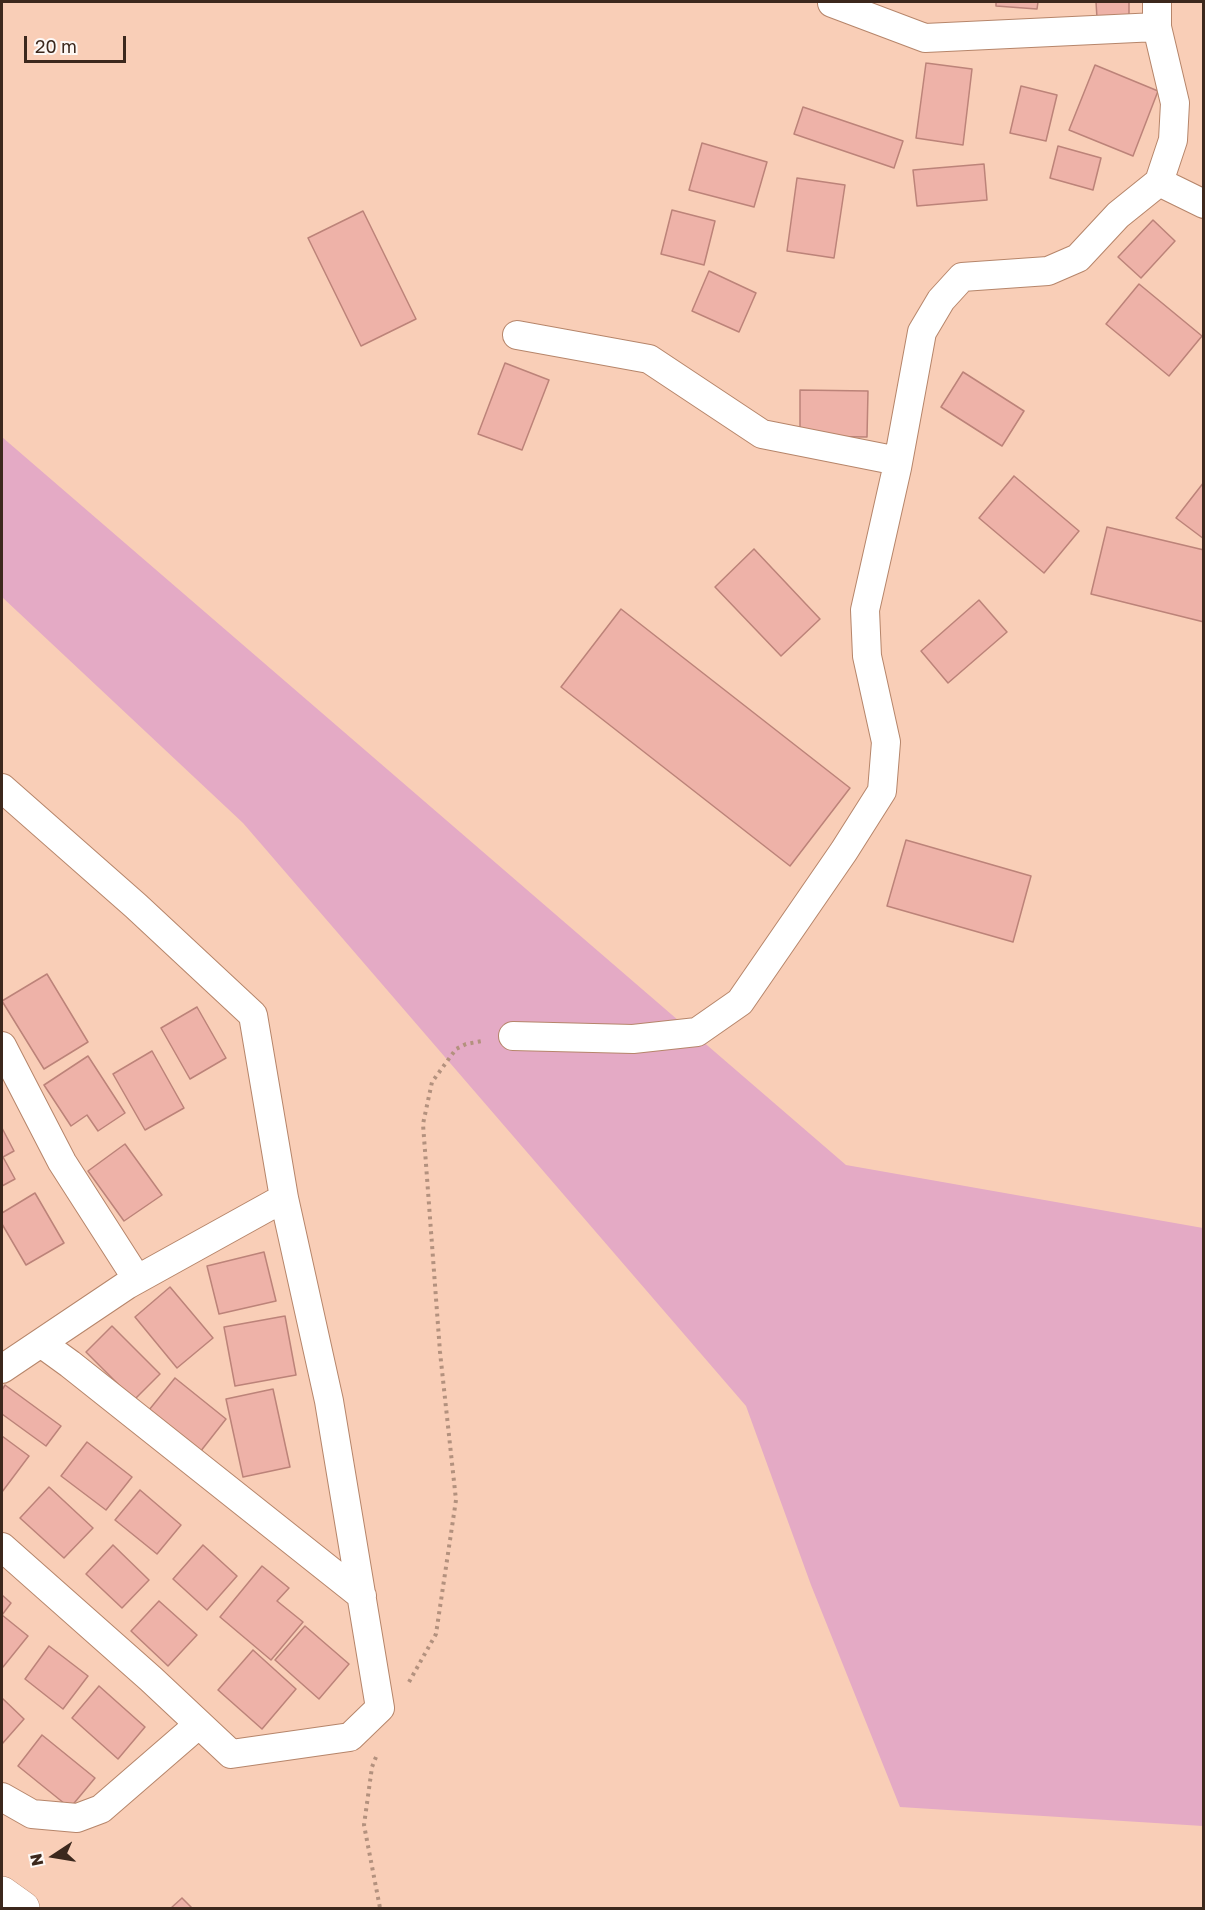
<!DOCTYPE html>
<html>
<head>
<meta charset="utf-8">
<style>
  body { margin:0 }
  #map { position:relative; width:1205px; height:1910px; overflow:hidden; background:#f9ceb7; font-family:"Golos Text",sans-serif }
  canvas { display:block }
  .frame { position:absolute; inset:0; border:3px solid #3c281d; pointer-events:none }
  .north { position:absolute; left:24px; top:1826px; width:60px; height:60px; -webkit-text-stroke:4px #fdf8f5; paint-order:stroke; rotate:258deg; font-size:16px; font-weight:700; line-height:24px; text-align:center; color:#3c281d }
  .north::after { content:''; display:block; margin:auto; width:21px; height:27px; background:#3c281d; clip-path:polygon(50% 0,100% 100%,50% 72%,0 100%) }
  .scale { position:absolute; left:24px; top:36px; width:102px; height:27px; box-sizing:border-box; border:3px solid #3c281d; border-top:0; padding-left:8px; font-size:18px; line-height:21px; white-space:nowrap; color:#3c281d; -webkit-text-stroke:4px #fdf8f5; paint-order:stroke }
</style>
</head>
<body>
<div id="map">
<canvas width="1205" height="1910"></canvas>
<div class="frame"></div>
<div class="north">N</div>
<div class="scale">20 m</div>
</div>
<script>
const ctx = document.querySelector('canvas').getContext('2d');
ctx.lineJoin = 'round';
function fillPath(path, color) {
  ctx.fillStyle = color;
  ctx.fill(path, 'evenodd');
}
function toPath(rows) {
  const path = new Path2D();
  for (const r of rows) {
    path.moveTo(r[0], r[1]);
    for (let i = 2; i < r.length; i += 2) path.lineTo(r[i], r[i + 1]);
  }
  return path;
}
function strokePath(path, color, width, dash) {
  ctx.strokeStyle = color;
  ctx.lineWidth = width;
  ctx.lineCap = dash ? 'butt' : 'round';
  ctx.setLineDash(dash || []);
  ctx.stroke(path);
}
fillPath(toPath([
  [2,437,846,1165,1203,1228,1203,1826,900,1807,811,1585,746,1406,243,823,2,597]
]), '#e4aac5');
const building = toPath([
  [996,2,1038,2,1037,9,996,6,996,2],
  [1096,2,1129,2,1129,17,1097,18,1096,2],
  [926,63,972,69,963,145,916,138,926,63],
  [1095,65,1158,91,1133,156,1069,130,1095,65],
  [1021,86,1057,95,1046,141,1010,133,1021,86],
  [803,107,903,141,894,168,794,134,803,107],
  [702,143,767,162,754,207,689,190,702,143],
  [1058,146,1101,158,1093,190,1050,178,1058,146],
  [984,164,987,200,917,206,913,170,984,164],
  [797,178,845,185,834,258,787,251,797,178],
  [672,210,715,221,704,265,661,254,672,210],
  [363,211,416,319,361,346,308,238,363,211],
  [1153,220,1175,241,1141,278,1118,257,1153,220],
  [709,271,756,293,739,332,692,311,709,271],
  [1139,284,1202,336,1169,376,1106,324,1139,284],
  [505,363,549,380,522,450,478,434,505,363],
  [963,372,1024,411,1002,446,941,407,963,372],
  [800,390,868,391,867,437,800,436,800,390],
  [1014,476,1079,531,1044,573,979,518,1014,476],
  [1204,482,1204,539,1176,518,1204,482],
  [1107,527,1204,550,1204,622,1091,594,1107,527],
  [754,549,820,619,781,656,715,587,754,549],
  [979,600,1007,632,948,683,921,651,979,600],
  [621,609,850,788,790,866,561,687,621,609],
  [906,840,1031,876,1013,942,887,906,906,840],
  [47,974,88,1042,44,1069,2,1001,47,974],
  [197,1007,226,1058,190,1079,161,1028,197,1007],
  [152,1051,184,1108,145,1130,113,1074,152,1051],
  [88,1056,125,1113,98,1131,87,1115,71,1126,44,1085,88,1056],
  [2,1128,14,1151,3,1157,15,1179,2,1186,2,1128],
  [125,1144,162,1195,124,1221,88,1171,125,1144],
  [35,1193,64,1243,26,1265,2,1224,2,1213,35,1193],
  [264,1252,276,1301,219,1314,207,1266,264,1252],
  [170,1287,213,1338,177,1368,135,1317,170,1287],
  [285,1316,296,1375,235,1386,224,1327,285,1316],
  [112,1326,160,1374,134,1400,86,1352,112,1326],
  [175,1378,226,1419,200,1452,149,1410,175,1378],
  [5,1385,61,1426,46,1446,2,1414,2,1390,5,1385],
  [273,1389,290,1467,243,1477,226,1399,273,1389],
  [2,1436,29,1456,2,1492,2,1436],
  [87,1442,132,1477,106,1510,61,1476,87,1442],
  [49,1487,93,1528,64,1558,20,1518,49,1487],
  [140,1490,181,1525,157,1554,115,1520,140,1490],
  [113,1545,149,1580,122,1608,86,1574,113,1545],
  [203,1545,237,1576,207,1610,173,1579,203,1545],
  [262,1566,289,1588,277,1601,303,1622,271,1660,220,1617,262,1566],
  [2,1595,11,1603,2,1615,28,1636,3,1667,2,1666,2,1595],
  [159,1601,197,1635,168,1666,131,1631,159,1601],
  [305,1626,349,1664,319,1699,275,1660,305,1626],
  [49,1646,88,1676,63,1709,25,1679,49,1646],
  [253,1650,296,1689,262,1729,218,1690,253,1650],
  [99,1686,145,1727,118,1759,72,1718,99,1686],
  [2,1698,24,1719,2,1744,2,1698],
  [42,1735,95,1778,70,1808,18,1766,42,1735],
  [182,1898,192,1908,171,1908,182,1898]
]);
fillPath(building, '#eeb2a8');
strokePath(building, '#bc8379', 1.5);
const minor = toPath([
  [832,3,925,38,1157,27],
  [1159,182,1204,204],
  [517,335,649,359,762,434,898,461],
  [2,788,136,906,253,1015,284,1198,329,1401,380,1708,350,1737,231,1754,151,1679,2,1547],
  [513,1036,633,1039,697,1032,740,1002,844,851,882,791,886,742,867,656,865,610,897,468,922,332,941,300,962,277,1048,271,1078,258,1118,215,1159,182,1173,140,1175,103,1157,27,1157,2],
  [2,1046,62,1162,137,1279],
  [41,1343,70,1364,362,1596],
  [2,1369,127,1285,284,1198],
  [2,1797,32,1814,77,1818,101,1809,198,1725]
]);
const secondary = toPath([
  [2,1893,23,1908]
]);
strokePath(minor, '#b6856a', 30);
strokePath(secondary, '#b6856a', 34);
strokePath(toPath([
  [409,1682,436,1634,456,1500,440,1352,423,1124,432,1082,456,1049,466,1044,482,1041],
  [376,1757,372,1767,364,1825,380,1908]
]), '#b3917e', 4, [3, 4.5]);
strokePath(minor, '#fff', 28);
strokePath(secondary, '#fff', 33);
</script>
</body>
</html>
